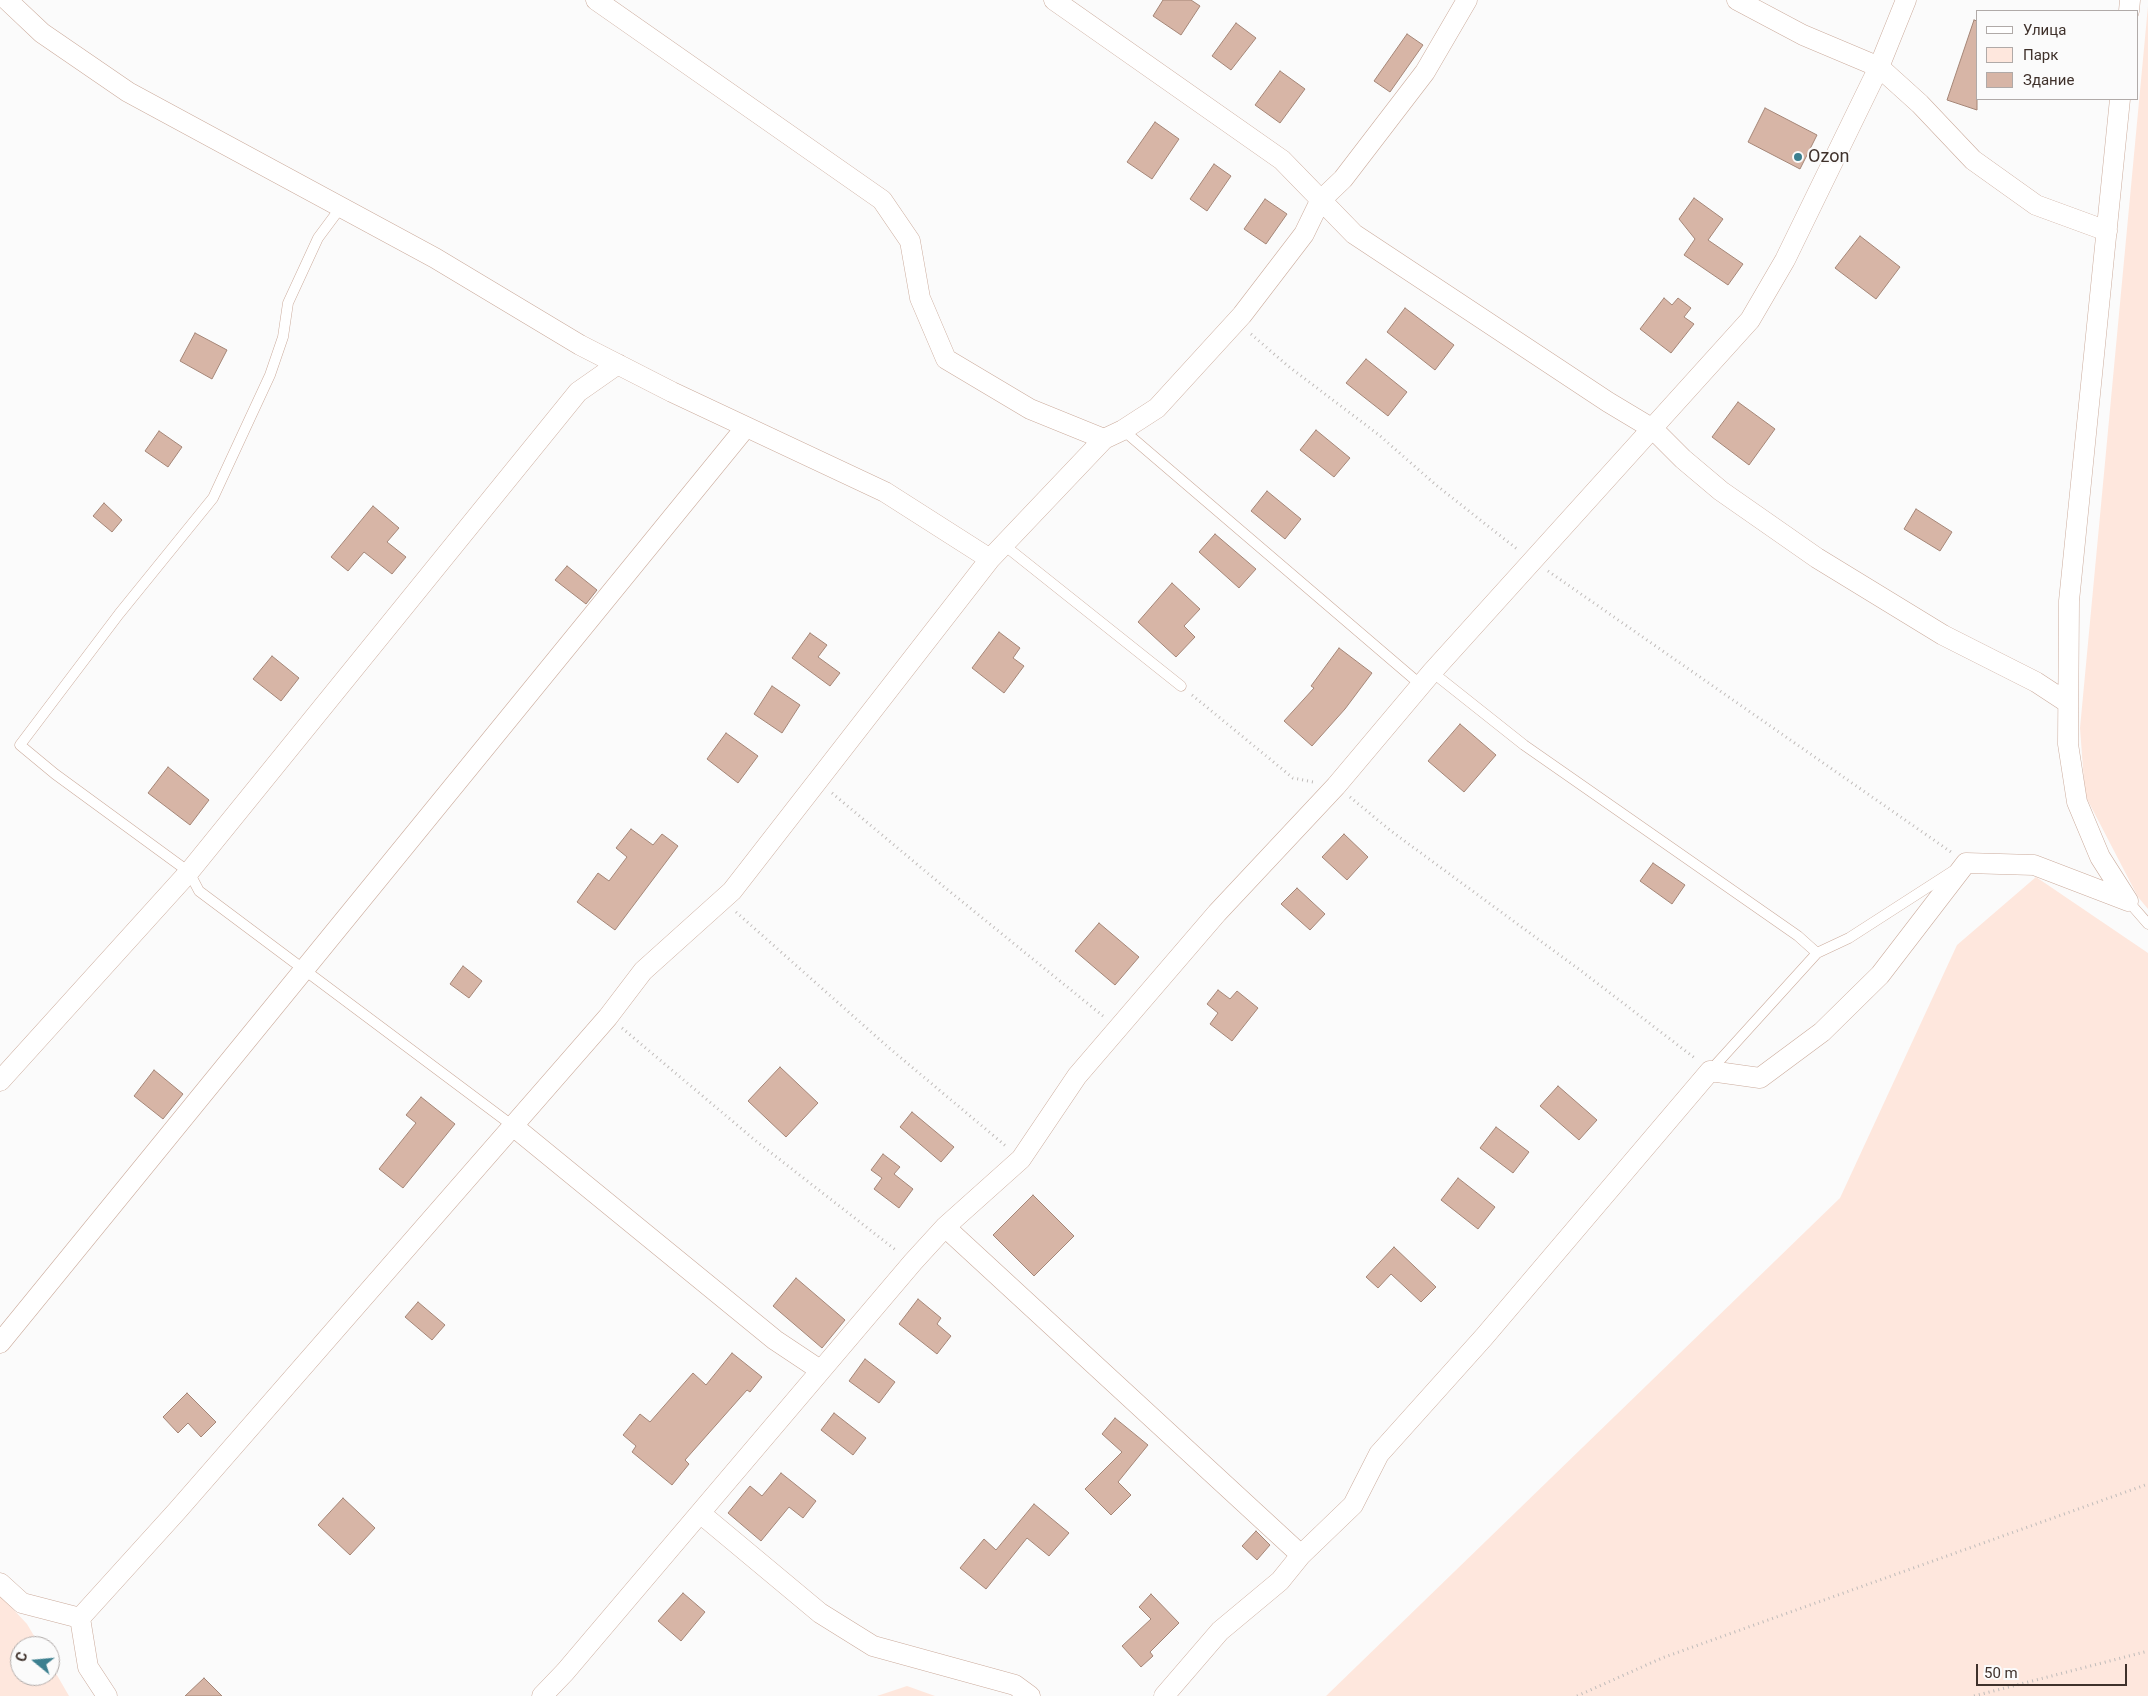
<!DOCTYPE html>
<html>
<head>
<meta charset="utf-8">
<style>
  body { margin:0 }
  #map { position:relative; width:2148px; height:1696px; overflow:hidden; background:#fbfbfb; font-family:Roboto,sans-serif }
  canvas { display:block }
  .legend { position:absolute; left:1976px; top:10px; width:162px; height:90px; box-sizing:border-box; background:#fbfbfb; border:1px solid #b0aaa8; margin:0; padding:6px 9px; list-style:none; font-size:15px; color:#3f312b }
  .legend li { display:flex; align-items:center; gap:10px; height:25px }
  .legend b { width:25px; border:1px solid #b0aaa8 }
  .north { position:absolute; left:10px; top:1636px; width:50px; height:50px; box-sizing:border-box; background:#fbfbfb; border:1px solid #b0aaa8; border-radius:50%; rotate:287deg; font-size:14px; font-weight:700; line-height:20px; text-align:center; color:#3f312b }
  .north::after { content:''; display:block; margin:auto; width:18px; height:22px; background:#3c7f8f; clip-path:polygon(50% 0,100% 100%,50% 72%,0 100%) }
  .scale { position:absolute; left:1976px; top:1664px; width:151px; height:22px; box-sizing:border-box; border:2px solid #3f312b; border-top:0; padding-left:6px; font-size:15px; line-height:18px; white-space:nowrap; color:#3f312b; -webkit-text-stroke:4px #fbfbfb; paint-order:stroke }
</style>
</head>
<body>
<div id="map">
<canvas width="2148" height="1696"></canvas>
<ul class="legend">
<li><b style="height:6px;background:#fff"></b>Улица</li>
<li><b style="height:14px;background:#fee7dd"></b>Парк</li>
<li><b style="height:14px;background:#d7b5a6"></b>Здание</li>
</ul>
<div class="north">С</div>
<div class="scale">50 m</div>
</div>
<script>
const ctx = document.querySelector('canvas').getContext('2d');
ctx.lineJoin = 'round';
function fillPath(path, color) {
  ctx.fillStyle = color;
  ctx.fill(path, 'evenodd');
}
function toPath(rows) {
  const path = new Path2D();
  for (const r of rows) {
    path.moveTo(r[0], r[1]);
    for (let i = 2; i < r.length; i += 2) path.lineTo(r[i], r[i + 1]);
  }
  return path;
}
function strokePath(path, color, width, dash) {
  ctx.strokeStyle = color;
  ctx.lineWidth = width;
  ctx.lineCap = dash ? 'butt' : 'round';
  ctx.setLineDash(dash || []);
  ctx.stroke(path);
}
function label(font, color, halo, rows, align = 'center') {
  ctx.font = font + ' Roboto,sans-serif';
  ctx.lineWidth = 4;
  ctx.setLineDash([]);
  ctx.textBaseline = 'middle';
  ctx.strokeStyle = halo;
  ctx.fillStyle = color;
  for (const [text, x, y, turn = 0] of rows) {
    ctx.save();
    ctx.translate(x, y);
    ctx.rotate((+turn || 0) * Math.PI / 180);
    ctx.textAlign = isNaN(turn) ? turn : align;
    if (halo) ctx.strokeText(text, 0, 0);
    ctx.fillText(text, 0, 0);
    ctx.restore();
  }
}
fillPath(toPath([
  [2148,6,2148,909,2138,897,2085,795,2080,728],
  [2036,877,2148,953,2148,1696,1326,1696,1840,1198,1957,945],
  [0,1595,27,1624,40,1646,20,1646,20,1676,50,1676,50,1663,69,1696,0,1696],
  [907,1686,935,1696,877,1696]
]), '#fee7dd');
const building = toPath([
  [1163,0,1191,0,1200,6,1181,35,1153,16,1163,0],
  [1974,20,1977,21,1977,110,1947,100,1974,20],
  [1236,23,1256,38,1231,70,1212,56,1236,23],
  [1407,34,1423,45,1390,92,1374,81,1407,34],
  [1280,71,1305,89,1280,123,1255,105,1280,71],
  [1765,108,1817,135,1800,169,1748,142,1765,108],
  [1155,122,1179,139,1152,179,1127,162,1155,122],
  [1214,164,1231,176,1207,211,1190,199,1214,164],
  [1694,198,1723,219,1708,240,1743,264,1728,285,1684,255,1695,239,1679,219,1694,198],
  [1265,199,1287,214,1266,244,1244,229,1265,199],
  [1860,236,1900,267,1876,299,1835,268,1860,236],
  [1664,298,1672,305,1678,298,1691,308,1684,317,1694,324,1671,353,1640,329,1664,298],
  [1405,308,1454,345,1435,370,1387,332,1405,308],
  [195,333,227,350,212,379,180,361,195,333],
  [1366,359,1407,392,1388,416,1346,383,1366,359],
  [1738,402,1775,429,1749,465,1712,437,1738,402],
  [1316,430,1350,458,1334,477,1300,450,1316,430],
  [159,431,182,447,168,467,145,451,159,431],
  [1267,491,1301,519,1285,539,1251,511,1267,491],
  [104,503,122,520,112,532,93,516,104,503],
  [373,506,399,528,387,542,406,557,392,574,364,552,348,571,331,557,373,506],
  [1916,509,1952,532,1940,551,1904,529,1916,509],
  [1215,534,1256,569,1239,588,1199,552,1215,534],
  [567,566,597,590,586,604,555,580,567,566],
  [1172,583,1200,609,1184,626,1195,637,1176,657,1138,622,1172,583],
  [999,632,1020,648,1013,658,1024,666,1004,693,972,668,999,632],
  [810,633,827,645,818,657,840,673,830,686,792,658,810,633],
  [1339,648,1372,673,1345,709,1312,746,1284,721,1314,688,1311,686,1339,648],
  [272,656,299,678,281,701,253,679,272,656],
  [772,686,800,705,782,733,754,714,772,686],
  [1460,724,1496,755,1464,792,1428,761,1460,724],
  [726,733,758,756,738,783,707,759,726,733],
  [168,767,209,800,190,825,148,793,168,767],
  [631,829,653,845,662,834,678,846,615,930,577,902,598,873,609,881,627,857,616,848,631,829],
  [1344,834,1368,857,1347,880,1322,857,1344,834],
  [1653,863,1685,885,1672,904,1640,881,1653,863],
  [1297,888,1325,914,1310,930,1281,904,1297,888],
  [1099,923,1139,957,1115,985,1075,951,1099,923],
  [463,966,482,981,469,998,450,984,463,966],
  [1218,990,1230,999,1237,991,1258,1008,1232,1041,1210,1024,1218,1013,1207,1004,1218,990],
  [780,1067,818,1103,786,1137,748,1101,780,1067],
  [154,1070,183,1094,163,1119,134,1096,154,1070],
  [1558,1086,1597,1120,1579,1140,1540,1106,1558,1086],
  [421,1097,455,1124,403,1188,379,1169,416,1123,406,1115,421,1097],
  [912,1112,954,1147,941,1162,900,1127,912,1112],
  [1496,1127,1529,1152,1513,1173,1480,1148,1496,1127],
  [883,1154,900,1167,894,1174,913,1189,899,1208,874,1189,882,1178,871,1170,883,1154],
  [1458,1178,1495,1207,1478,1229,1441,1200,1458,1178],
  [1033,1195,1074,1236,1034,1276,993,1235,1033,1195],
  [1394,1247,1436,1287,1421,1302,1391,1274,1378,1288,1366,1277,1394,1247],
  [796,1278,845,1320,822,1348,773,1306,796,1278],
  [918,1299,941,1318,937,1324,951,1336,937,1354,899,1324,918,1299],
  [418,1302,445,1325,432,1340,405,1317,418,1302],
  [732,1353,762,1377,750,1392,747,1390,685,1460,689,1464,672,1485,632,1452,636,1446,623,1435,640,1414,650,1422,693,1373,706,1385,732,1353],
  [865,1359,895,1382,879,1403,849,1381,865,1359],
  [187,1393,216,1422,201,1437,188,1423,178,1433,163,1417,187,1393],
  [834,1413,866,1438,853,1455,821,1430,834,1413],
  [1115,1418,1148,1445,1118,1482,1131,1495,1111,1515,1085,1489,1122,1452,1102,1434,1115,1418],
  [781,1473,816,1501,803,1518,789,1507,761,1541,728,1513,750,1486,762,1496,781,1473],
  [343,1498,375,1528,350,1555,318,1525,343,1498],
  [1034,1504,1069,1533,1049,1556,1027,1538,986,1589,960,1568,984,1539,996,1550,1034,1504],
  [1256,1531,1270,1545,1257,1560,1242,1546,1256,1531],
  [683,1593,705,1612,681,1641,658,1621,683,1593],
  [1151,1594,1179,1623,1150,1652,1153,1656,1141,1667,1122,1646,1151,1619,1139,1607,1151,1594],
  [204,1678,222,1696,185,1696,204,1678]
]);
fillPath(building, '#d7b5a6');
strokePath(building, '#a58677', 1);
const service = toPath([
  [341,207,318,238,288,303,283,337,270,375,213,498,119,614,20,745,55,774,189,872,199,891,513,1126],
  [1123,430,1421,685],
  [1004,545,1181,686],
  [1432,672,1524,745,1798,936,1817,953],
  [2128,901,2148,924],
  [1710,1071,1817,953,1849,938,1953,871]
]);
const minor = toPath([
  [7,0,42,33,128,92,435,258,580,345,672,392,885,492,990,559],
  [596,0,882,200,910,241,920,298,946,359,1030,409,1104,439],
  [1054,0,1282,160,1354,234,1608,402,1653,429,1683,459,1721,491,1817,558,1943,635,2036,682,2068,703],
  [1737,0,1803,35,1879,67,1920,104,1973,160,2036,205,2107,231],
  [2129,11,2130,0],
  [2120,99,2069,601,2068,744,2077,802,2100,857,2128,901],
  [0,1081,189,872,578,392,618,364],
  [513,1126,775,1340,820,1370],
  [945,1227,1301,1555],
  [0,1343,746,427],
  [700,1513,820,1613,873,1646,1015,1685,1030,1696],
  [0,1583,22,1603,80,1618],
  [107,1696,88,1667,80,1618,177,1511,608,1017,643,971,732,891,990,559,1104,439,1123,430,1157,408,1242,315,1304,234,1320,201,1343,179,1425,72,1467,0],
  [542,1696,565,1672,913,1262,945,1227,1021,1159,1077,1076,1217,913,1336,786,1432,672,1750,320,1785,260,1879,67,1906,0],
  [1164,1696,1220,1631,1280,1581,1301,1555,1353,1505,1379,1454,1484,1337,1710,1071,1760,1078,1822,1032,1880,975,1966,863,2034,865,2128,901]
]);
strokePath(service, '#cbab9c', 11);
strokePath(minor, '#cbab9c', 21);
strokePath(toPath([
  [1251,334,1288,366,1379,435,1436,485,1517,549],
  [1548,571,1951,852],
  [1192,695,1293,778,1313,782],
  [832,793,943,886,1103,1016],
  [1350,797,1391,831,1580,970,1696,1059],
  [736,912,888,1047,1007,1147],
  [622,1028,756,1141,897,1251],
  [1577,1696,1662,1658,2148,1484],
  [1974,1696,2148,1651]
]), '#c0bcba', 3, [1, 4]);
strokePath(service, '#fff', 10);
strokePath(minor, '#fff', 20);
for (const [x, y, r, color] of [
  [1798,157,5,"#3c7f8f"]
]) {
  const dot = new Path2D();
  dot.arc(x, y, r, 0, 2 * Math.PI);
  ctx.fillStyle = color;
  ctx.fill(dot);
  strokePath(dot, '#fbfbfb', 2);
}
label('18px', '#3f312b', '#fbfbfb', [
  ["Ozon",1808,157]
], 'left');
</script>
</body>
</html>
